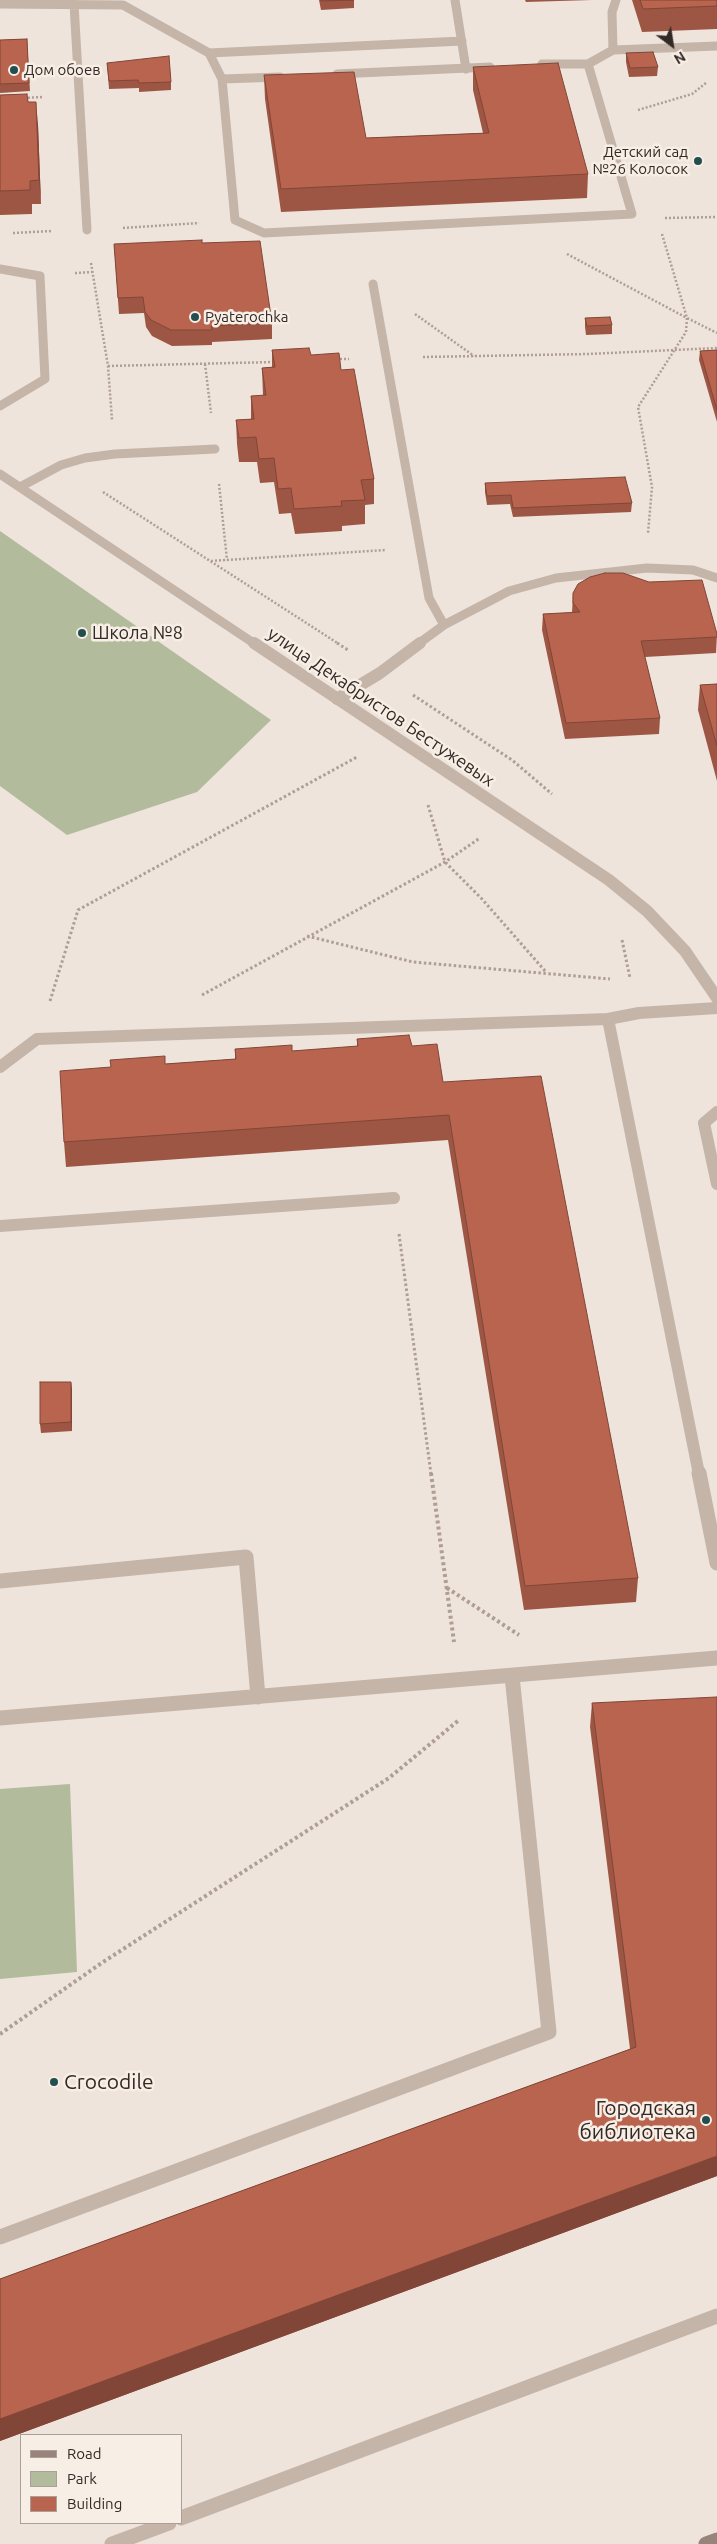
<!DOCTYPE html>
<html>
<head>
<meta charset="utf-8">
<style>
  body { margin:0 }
  #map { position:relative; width:717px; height:2544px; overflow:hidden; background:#eee4db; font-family:Ubuntu,sans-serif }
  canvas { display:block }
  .legend { position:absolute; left:20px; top:2434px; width:162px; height:90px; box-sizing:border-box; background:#f7eee6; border:1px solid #a9a09a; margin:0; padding:6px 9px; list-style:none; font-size:15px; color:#332a27 }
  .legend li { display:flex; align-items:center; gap:10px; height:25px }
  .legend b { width:25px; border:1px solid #a9a09a }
  .north { position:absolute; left:647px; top:20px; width:50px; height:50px; -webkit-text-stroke:4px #f7eee6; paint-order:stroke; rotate:149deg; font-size:14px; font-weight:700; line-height:20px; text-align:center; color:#332a27 }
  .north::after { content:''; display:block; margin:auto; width:18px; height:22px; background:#332a27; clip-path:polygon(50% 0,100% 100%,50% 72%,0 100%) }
</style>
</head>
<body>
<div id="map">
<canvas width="717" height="2544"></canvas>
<ul class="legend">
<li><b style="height:6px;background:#98847a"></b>Road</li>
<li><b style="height:14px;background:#b3bb9d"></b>Park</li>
<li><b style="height:14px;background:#b8644f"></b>Building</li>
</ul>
<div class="north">N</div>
</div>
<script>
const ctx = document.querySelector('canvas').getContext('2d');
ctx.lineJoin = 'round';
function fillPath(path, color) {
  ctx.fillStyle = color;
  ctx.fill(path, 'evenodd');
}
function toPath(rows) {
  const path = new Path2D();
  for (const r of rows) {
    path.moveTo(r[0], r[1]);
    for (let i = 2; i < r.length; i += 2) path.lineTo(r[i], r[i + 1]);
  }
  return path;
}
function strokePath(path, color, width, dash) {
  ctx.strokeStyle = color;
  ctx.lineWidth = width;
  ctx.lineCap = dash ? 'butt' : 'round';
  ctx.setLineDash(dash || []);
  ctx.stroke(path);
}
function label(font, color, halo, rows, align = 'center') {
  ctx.font = font + ' Ubuntu,sans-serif';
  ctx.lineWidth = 5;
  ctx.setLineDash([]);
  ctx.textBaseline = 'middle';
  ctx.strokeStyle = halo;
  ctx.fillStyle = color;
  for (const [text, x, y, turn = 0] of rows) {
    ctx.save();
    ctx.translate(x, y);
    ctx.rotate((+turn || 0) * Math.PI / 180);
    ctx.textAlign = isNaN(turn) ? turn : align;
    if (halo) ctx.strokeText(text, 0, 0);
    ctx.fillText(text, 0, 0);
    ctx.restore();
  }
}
fillPath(toPath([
  [0,531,271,720,197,792,67,835,0,786],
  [70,1784,77,1972,0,1979,0,1789]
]), '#b3bb9d');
strokePath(toPath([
  [24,98,43,97],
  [638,110,692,94,706,83],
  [665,218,717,217],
  [123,228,199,223],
  [13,233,52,231],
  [662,234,687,318,717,333],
  [567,254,687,318,686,332,638,407,652,487,648,533],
  [91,263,108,366,112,420],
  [75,273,92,272],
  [415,314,474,356],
  [423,357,588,354,717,348],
  [336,359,349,359],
  [205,364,211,413],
  [108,366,274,362],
  [219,484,227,560],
  [103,492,339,644],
  [211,561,385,550]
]), '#b09e93', 2.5, [2, 2]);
strokePath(toPath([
  [337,643,348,650],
  [413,695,512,760,552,794],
  [428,805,445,862,482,899,546,972],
  [307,936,413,962,610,979],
  [622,940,630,978],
  [202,995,445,862,480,838],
  [50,1001,78,910,357,757],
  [399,1234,431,1474]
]), '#b09e93', 3, [2.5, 2.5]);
strokePath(toPath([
  [431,1473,454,1642],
  [447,1588,519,1635],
  [0,2034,103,1962,389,1778,459,1720]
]), '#b09e93', 4, [3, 3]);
strokePath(toPath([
  [455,0,466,69],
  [0,4,123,5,209,53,462,41],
  [74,4,87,230],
  [613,50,612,12,616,0],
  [209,53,222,79,235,220,264,233,632,214,588,64,542,64],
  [588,64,613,50,717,46],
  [337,74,490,67],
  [222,79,280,77],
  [0,269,40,276,45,379,0,406],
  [373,284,429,598,444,625],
  [20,487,61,465,85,458,115,454,215,449],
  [418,644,444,625,509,591,556,578,647,568,693,570,717,578]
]), '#c5b4a8', 9);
strokePath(toPath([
  [337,699,380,673,420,643],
  [608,1019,699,1474],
  [0,1067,37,1039,608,1019,639,1013,717,1008],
  [717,1112,704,1123,717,1184],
  [0,1226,394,1198]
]), '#c5b4a8', 12);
strokePath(toPath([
  [699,1473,717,1563],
  [0,1581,246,1557,258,1697],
  [0,1718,717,1658],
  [0,2237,549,2032,512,1676],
  [181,2518,717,2316],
  [112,2544,169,2523]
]), '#c5b4a8', 15);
strokePath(toPath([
  [0,474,255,644]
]), '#c5b4a8', 9);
strokePath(toPath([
  [254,643,609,880,647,911,685,951,717,998]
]), '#c5b4a8', 12);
strokePath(toPath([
  [706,2544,717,2540]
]), '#98847a', 15);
fillPath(toPath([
  [319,0,354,0,354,8,321,10],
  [525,0,592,0,526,2],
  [632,0,717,0,717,29,642,32],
  [27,39,30,91,0,93,0,40],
  [626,53,658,67,657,76,629,77,626,62],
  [107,63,171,82,171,90,139,92,139,88,109,89],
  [473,67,588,174,587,198,281,212,265,99,264,75,366,138,483,133,473,90],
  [0,95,28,102,38,125,41,204,32,204,32,214,0,215],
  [202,243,272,323,272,339,212,342,212,345,172,346,152,336,146,327,144,313,119,314,114,244],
  [585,318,612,325,612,334,586,335,585,327],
  [272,350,311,355,341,370,374,479,374,504,365,505,365,524,342,526,342,531,295,534,291,513,279,514,274,482,260,483,257,462,239,462,237,444,236,420,251,419,251,396,263,396,262,368,272,367],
  [717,350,717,422,699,360,700,351],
  [485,483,632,503,631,512,513,517,510,504,487,505,485,492],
  [573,593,717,634,716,653,645,657,660,718,659,734,565,739,542,630,543,614,572,613],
  [717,684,717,781,698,710,700,685],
  [357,1039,412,1046,443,1082,638,1578,636,1602,524,1610,448,1140,66,1167,64,1142,165,1064,235,1059,235,1049,292,1051,357,1047],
  [71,1382,72,1391,72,1431,41,1433,40,1424],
  [592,1703,717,2176,0,2441,0,2279,630,2049,590,1727]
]), '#9e5644');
fillPath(toPath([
  [36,102,38,125,41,204,39,180],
  [71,1382,72,1391,72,1431,71,1422],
  [717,2156,717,2176,0,2441,0,2419]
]), '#814637');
const building = toPath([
  [320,0,354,0,321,1,320,0],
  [640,0,717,0,717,6,643,9,640,0],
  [27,39,29,83,0,84,0,40,27,39],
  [653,52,658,67,630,68,626,53,653,52],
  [169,56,171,82,139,83,138,80,109,81,107,63,169,56],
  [558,63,588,174,281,189,264,75,354,72,366,138,489,133,473,67,558,63],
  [27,94,28,102,36,102,39,180,30,181,30,190,0,191,0,95,27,94],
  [202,240,202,243,260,241,272,323,211,326,212,330,171,330,151,320,145,312,143,297,118,298,114,244,202,240],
  [610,317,612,325,587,326,585,318,610,317],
  [309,348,311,355,339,353,341,370,354,369,374,479,361,480,365,500,341,501,342,506,294,509,291,488,278,489,274,458,259,459,256,437,239,438,236,420,254,419,251,396,266,395,262,368,275,367,272,350,309,348],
  [717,350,717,410,700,351,717,350],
  [625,477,632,503,513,508,511,495,487,496,485,483,625,477],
  [605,573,623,573,649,582,702,580,717,634,717,637,641,641,660,718,566,723,543,614,580,612,573,603,573,593,578,584,590,577,605,573],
  [717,684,717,746,700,685,717,684],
  [409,1035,412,1046,437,1044,443,1082,541,1076,638,1578,525,1586,449,1115,64,1142,60,1071,111,1067,110,1060,165,1056,165,1064,236,1059,235,1049,292,1045,292,1051,358,1046,357,1039,409,1035],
  [40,1382,71,1382,71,1422,40,1424,40,1382],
  [717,1697,717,2156,0,2419,0,2279,636,2047,592,1703,717,1697]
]);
fillPath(building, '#b8644f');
strokePath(building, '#814637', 1);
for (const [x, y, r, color] of [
  [14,70,5,"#224e4f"],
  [698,161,5,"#224e4f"],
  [195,317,5,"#224e4f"],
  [82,633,5,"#224e4f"],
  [54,2082,5,"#224e4f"],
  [706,2120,5,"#224e4f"]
]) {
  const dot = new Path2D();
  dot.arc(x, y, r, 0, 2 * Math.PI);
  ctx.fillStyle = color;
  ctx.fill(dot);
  strokePath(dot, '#f7eee6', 2);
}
label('15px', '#332a27', '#f7eee6', [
  ["Дом обоев",24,70],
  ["Детский сад",688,152,"right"],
  ["№26 Колосок",688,169,"right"],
  ["Pyaterochka",205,317]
], 'left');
label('18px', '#332a27', '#f7eee6', [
  ["Школа №8",92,633]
], 'left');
label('18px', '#332a27', '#f7eee6', [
  ["улица Декабристов Бестужевых",381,707,34]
]);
label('21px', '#332a27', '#f7eee6', [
  ["Crocodile",64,2082],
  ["Городская",696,2108,"right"],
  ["библиотека",696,2132,"right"]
], 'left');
</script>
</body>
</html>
